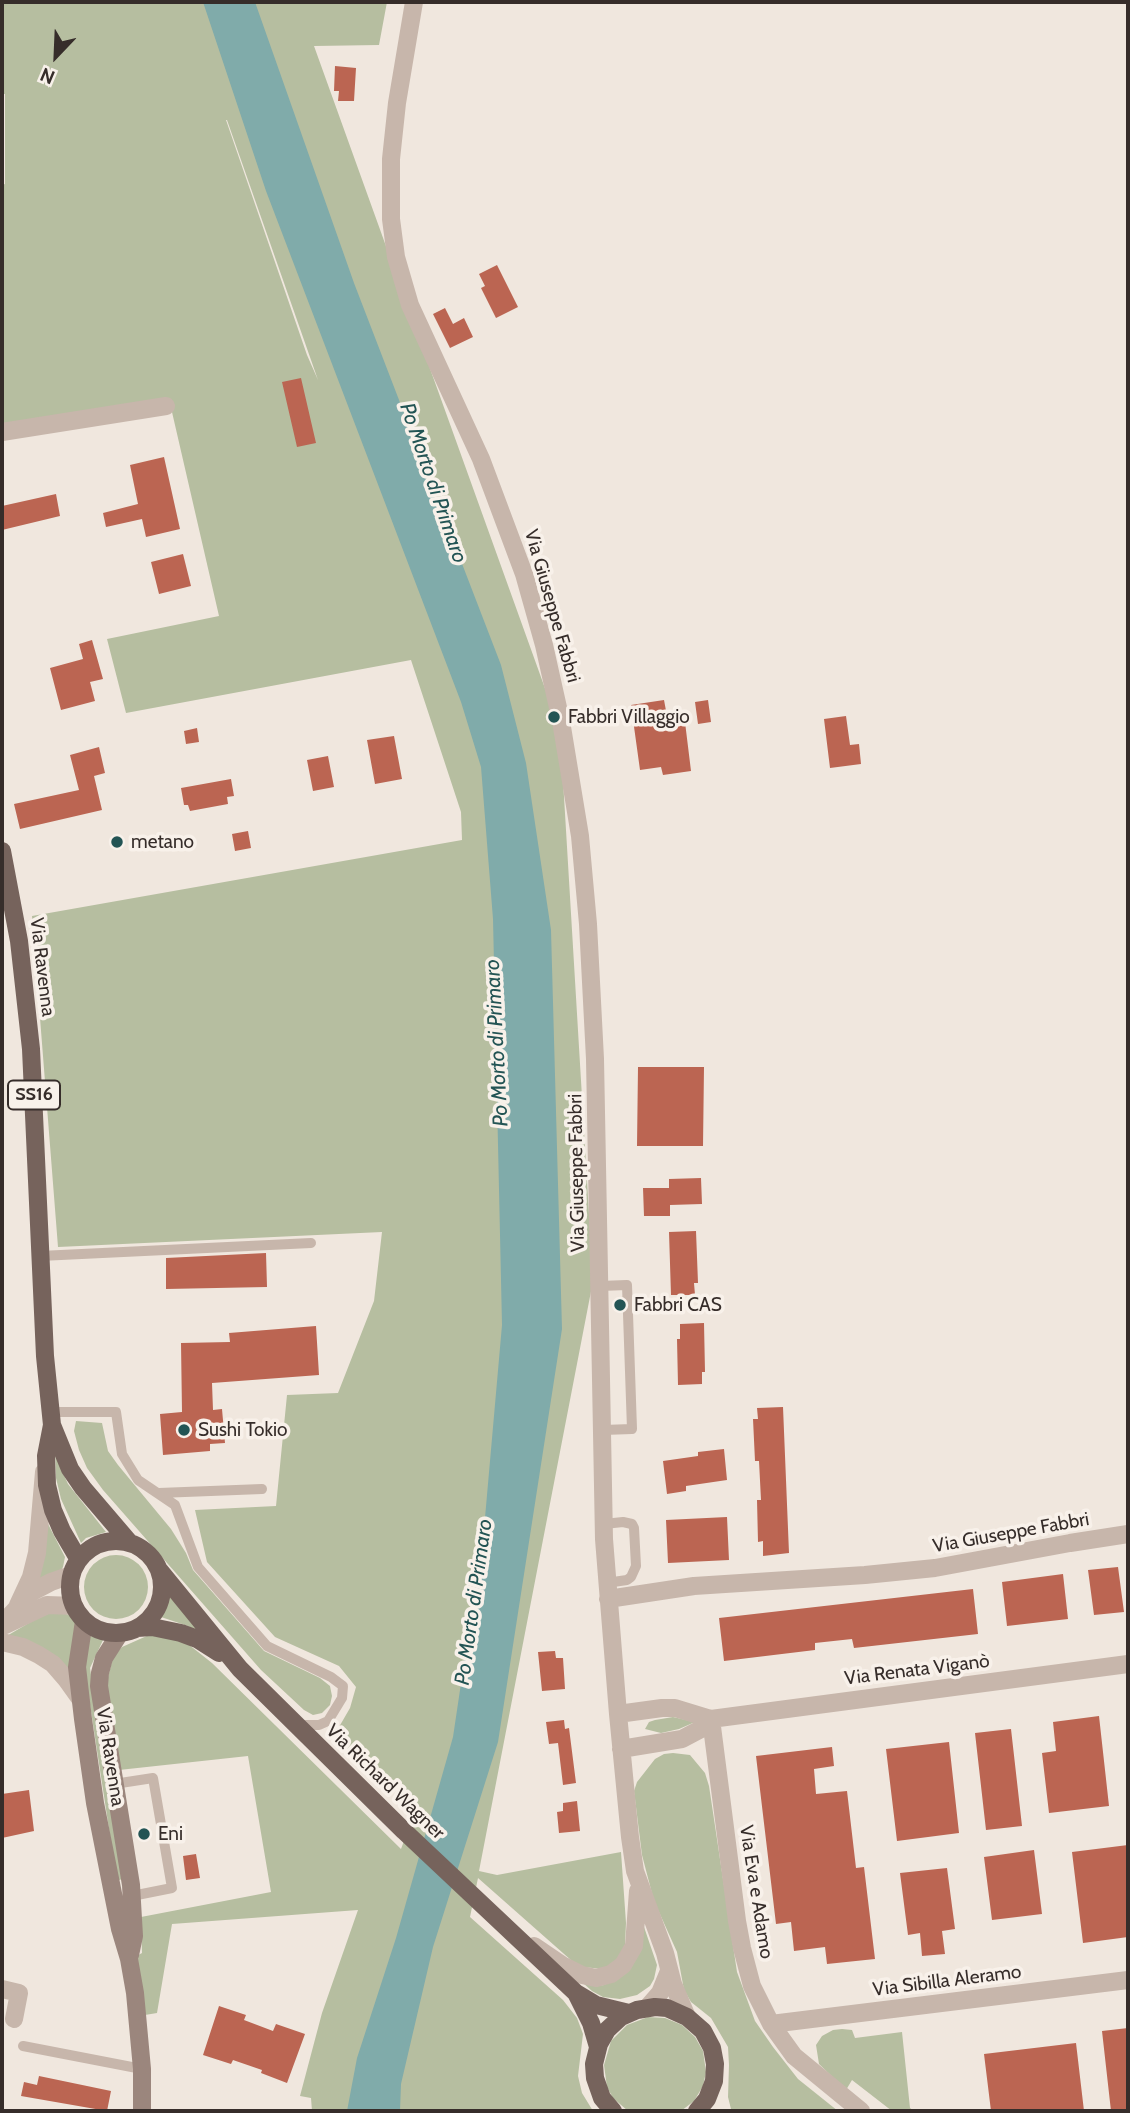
<!DOCTYPE html>
<html>
<head>
<meta charset="utf-8">
<style>
  body { margin:0 }
  #map { position:relative; width:1130px; height:2113px; overflow:hidden; background:#f0e7de; font-family:Cabin,sans-serif }
  canvas { display:block }
  .frame { position:absolute; inset:0; border:4px solid #362d2a; pointer-events:none }
  .north { position:absolute; left:21px; top:21px; width:70px; height:70px; -webkit-text-stroke:5px #f8f1ea; paint-order:stroke; rotate:203deg; font-size:19px; font-weight:700; line-height:28px; text-align:center; color:#362d2a }
  .north::after { content:''; display:block; margin:auto; width:24px; height:32px; background:#362d2a; clip-path:polygon(50% 0,100% 100%,50% 72%,0 100%) }
</style>
</head>
<body>
<div id="map">
<canvas width="1130" height="2113"></canvas>
<div class="frame"></div>
<div class="north">N</div>
</div>
<script>
const ctx = document.querySelector('canvas').getContext('2d');
ctx.lineJoin = 'round';
function fillPath(path, color) {
  ctx.fillStyle = color;
  ctx.fill(path, 'evenodd');
}
function toPath(rows) {
  const path = new Path2D();
  for (const r of rows) {
    if (r.length === 3) {
      path.moveTo(r[0] + r[2], r[1]);
      path.arc(r[0], r[1], r[2], 0, 2 * Math.PI);
      continue;
    }
    path.moveTo(r[0], r[1]);
    for (let i = 2; i < r.length; i += 2) path.lineTo(r[i], r[i + 1]);
  }
  return path;
}
function strokePath(path, color, width, dash) {
  ctx.strokeStyle = color;
  ctx.lineWidth = width;
  ctx.lineCap = dash ? 'butt' : 'round';
  ctx.setLineDash(dash || []);
  ctx.stroke(path);
}
function label(font, color, halo, rows, align = 'center') {
  ctx.font = font + ' Cabin,sans-serif';
  ctx.lineWidth = 7;
  ctx.setLineDash([]);
  ctx.textBaseline = 'middle';
  ctx.strokeStyle = halo;
  ctx.fillStyle = color;
  for (const [text, x, y, turn = 0] of rows) {
    ctx.save();
    ctx.translate(x, y);
    ctx.rotate((+turn || 0) * Math.PI / 180);
    ctx.textAlign = isNaN(turn) ? turn : align;
    if (halo) ctx.strokeText(text, 0, 0);
    ctx.fillText(text, 0, 0);
    ctx.restore();
  }
}
fillPath(toPath([
  [2,2,387,2,379,45,314,46,560,730,593,1281,479,1871,497,1875,621,1852,626,1923,625,1945,617,1960,605,1969,581,1967,572,1961,478,1878,470,1917,563,2000,577,2018,583,2034,578,2076,582,2093,593,2111,312,2111,311,2098,300,2096,322,2013,358,1910,172,1924,157,2013,145,2015,133,1958,142,1953,141,1917,271,1892,248,1756,119,1770,105,1690,113,1657,122,1647,149,1635,164,1635,188,1644,212,1663,401,1849,414,1814,416,1803,328,1734,339,1727,350,1708,356,1687,339,1666,275,1637,207,1562,195,1510,276,1506,287,1395,338,1393,374,1301,382,1232,58,1247,32,916,462,840,461,812,411,660,126,713,107,639,219,616,169,399,2,424,2,185,5,184,5,94,2,94],
  [226,120,227,120,318,380,307,355],
  [76,1421,102,1423,108,1451,118,1465,171,1529,186,1553,193,1570,264,1651,320,1678,330,1686,332,1696,330,1705,322,1713,313,1715,304,1710,261,1670,103,1490,87,1468,79,1450,74,1431],
  [55,1447,61,1469,68,1484,106,1532,86,1538,81,1543,61,1499,56,1478],
  [47,1522,65,1557,63,1567,59,1574,32,1586],
  [116,1587,32],
  [168,1595,208,1638,188,1626,161,1617,167,1605],
  [57,1610,71,1616,75,1623,76,1633,72,1674,5,1637,34,1620],
  [88,1635,103,1640,90,1668,122,1879,117,1881,85,1672],
  [673,1717,695,1722,679,1729,661,1733,645,1729,649,1722,655,1720],
  [673,1753,690,1755,705,1773,709,1786,737,1972,755,2021,773,2047,798,2079,838,2111,732,2111,731,2109,728,2097,729,2065,728,2047,711,2018,691,2002,684,1990,677,1952,654,1901,642,1855,634,1791,637,1782,655,1759,664,1754],
  [643,1924,657,1965,654,1979,650,1986,637,1995,620,1999,603,1997,592,1991,583,1983,597,1986,604,1985,619,1977],
  [648,2017,665,2018,682,2025,695,2037,703,2051,706,2072,703,2086,694,2101,681,2111,628,2111,613,2098,607,2087,604,2065,611,2041,627,2025],
  [842,2029,852,2030,855,2038,902,2032,910,2108,914,2111,892,2111,852,2080,846,2090,819,2064,816,2045,822,2036,833,2030]
]), '#b6bea0');
fillPath(toPath([
  [203,2,255,2,354,283,501,665,526,763,551,930,562,1329,498,1742,433,1947,401,2084,400,2111,347,2111,357,2058,396,1938,453,1737,484,1529,502,1325,493,919,481,767,461,702,266,191]
]), '#80abaa');
fillPath(toPath([
  [335,66,356,68,354,101,338,101,339,91,334,91],
  [497,265,518,307,496,318,481,288,485,286,479,274],
  [445,308,453,324,464,318,473,337,450,348,433,314],
  [301,378,316,443,297,447,282,382],
  [164,457,180,529,146,537,142,519,106,527,103,513,138,504,130,465],
  [56,494,60,516,2,530,2,506],
  [183,554,191,586,159,594,151,562],
  [92,640,103,679,90,682,95,701,61,710,50,668,83,659,79,644],
  [664,700,667,716,684,714,691,771,663,775,661,767,640,770,631,705],
  [708,700,711,722,698,724,695,702],
  [846,716,850,745,859,744,861,764,830,768,824,719],
  [197,728,199,742,186,744,184,731],
  [394,736,402,779,375,784,367,740],
  [99,747,105,773,94,776,102,810,20,829,14,804,79,790,70,755],
  [328,756,334,787,313,791,307,760],
  [231,779,234,796,227,797,228,804,190,811,188,805,184,805,181,788],
  [248,831,251,848,235,851,232,834],
  [638,1067,704,1067,703,1146,637,1146],
  [701,1178,702,1204,670,1205,670,1216,644,1216,643,1188,669,1188,669,1179],
  [696,1231,698,1283,694,1283,695,1295,671,1295,669,1232],
  [266,1253,267,1287,166,1289,166,1258],
  [704,1323,705,1372,702,1372,702,1384,678,1385,677,1339,680,1339,680,1324],
  [316,1326,319,1375,212,1383,213,1410,222,1409,225,1443,210,1444,210,1451,163,1455,160,1414,182,1412,181,1343,230,1342,229,1333],
  [783,1407,789,1553,763,1556,763,1541,758,1542,757,1500,761,1500,759,1461,755,1461,753,1419,758,1419,757,1408],
  [724,1449,727,1480,686,1486,686,1491,667,1494,663,1461,698,1456,698,1452],
  [727,1517,729,1560,668,1563,666,1520],
  [1118,1567,1124,1612,1094,1615,1088,1570],
  [1063,1574,1068,1619,1007,1626,1002,1582],
  [973,1589,978,1634,854,1648,852,1639,815,1643,815,1650,724,1661,719,1618],
  [555,1651,556,1658,563,1658,565,1689,542,1691,538,1652],
  [1099,1716,1109,1806,1049,1813,1042,1753,1056,1751,1053,1722],
  [564,1720,565,1729,569,1728,576,1783,563,1785,558,1743,549,1744,546,1722],
  [1011,1729,1022,1826,986,1830,975,1733],
  [949,1742,959,1833,897,1841,886,1749],
  [832,1747,834,1766,814,1769,816,1794,847,1791,856,1868,864,1867,875,1959,827,1964,825,1947,794,1951,791,1922,776,1924,756,1756],
  [29,1790,34,1831,2,1838,2,1794],
  [577,1801,580,1831,559,1833,557,1812,563,1811,563,1803],
  [1128,1845,1128,1937,1083,1943,1072,1852],
  [1034,1850,1042,1914,992,1920,984,1857],
  [196,1854,200,1878,186,1880,183,1856],
  [947,1868,955,1929,942,1931,945,1954,922,1956,920,1933,908,1935,900,1873],
  [219,2006,246,2015,244,2020,273,2031,276,2024,305,2034,287,2083,261,2073,262,2070,233,2060,231,2064,203,2055],
  [1128,2028,1128,2111,1111,2111,1102,2031],
  [1076,2043,1084,2111,991,2111,984,2054],
  [39,2076,111,2091,107,2111,21,2096,24,2082,37,2085]
]), '#bb6552');
strokePath(toPath([
  [40,1256,311,1243],
  [600,1286,627,1285,632,1429,603,1430],
  [51,1412,116,1412,122,1454,138,1480,175,1505,198,1567,267,1646,331,1677,343,1686,342,1698,328,1721,319,1725,296,1725],
  [159,1493,262,1489],
  [604,1524,623,1522,632,1524,634,1528,636,1566,631,1577,627,1580,606,1583],
  [114,1784,153,1778,172,1888,132,1896],
  [23,2046,142,2069]
]), '#c7b6ab', 10);
strokePath(toPath([
  [414,2,397,103,391,159,391,219,396,257,410,305,481,459,524,574,544,645,561,721,580,836,588,924,595,1059,604,1539,618,1714,630,1837,635,1871,665,1953,673,1984,687,2017],
  [2,432,166,406],
  [608,1599,694,1586,865,1575,935,1568,1070,1543,1128,1534],
  [18,1605,31,1577,37,1553,44,1472],
  [2,1624,32,1592,51,1582,71,1575],
  [5,1625,47,1605,74,1606],
  [2,1642,23,1647,39,1655,53,1664,66,1679,81,1700],
  [618,1714,662,1708,675,1708,711,1719,1128,1664],
  [711,1719,737,1921,742,1948,752,1986,771,2024,794,2056,861,2111],
  [621,1749,682,1739,699,1730,711,1719],
  [534,1946,562,1965,582,1975,596,1978,611,1974,623,1965,634,1946,638,1891],
  [2,1989,19,1993,14,2019],
  [647,2008,660,1993,669,1971],
  [771,2024,1128,1980]
]), '#c7b6ab', 18);
strokePath(toPath([
  [84,1621,77,1667,83,1719,95,1803,120,1929,129,1959,135,1993,142,2069,142,2111],
  [120,1633,104,1658,100,1673,99,1686,131,1885,134,1936,130,1955]
]), '#9b867d', 18);
strokePath(toPath([
  [2,851,19,941,31,1049,45,1356,52,1425,70,1469,83,1488,130,1543],
  [52,1425,46,1456,47,1485,53,1510,62,1531,79,1560],
  [116,1587,46],
  [160,1571,240,1669,404,1831,576,1993,596,2005,629,2013],
  [137,1628,152,1627,181,1633,197,1639,219,1653],
  [576,1993,591,2023,598,2047],
  [613,2111,602,2098,595,2078,594,2064,599,2044,607,2030,621,2017,637,2010,655,2007,667,2008,687,2017,703,2031,712,2048,715,2064,714,2081,707,2099,697,2111]
]), '#76635c', 18);
for (const [x, y, r, color] of [
  [554,717,7,"#235454"],
  [117,842,7,"#235454"],
  [620,1305,7,"#235454"],
  [184,1430,7,"#235454"],
  [144,1834,7,"#235454"]
]) {
  const dot = new Path2D();
  dot.arc(x, y, r, 0, 2 * Math.PI);
  ctx.fillStyle = color;
  ctx.fill(dot);
  strokePath(dot, '#f8f1ea', 2.5);
}
for (const [x, y, w] of [
  [34,1095,52]
]) {
  const box = new Path2D();
  box.roundRect(x - w / 2, y - 14.5, w, 29, 5);
  ctx.fillStyle = '#f8f1ea';
  ctx.fill(box);
  strokePath(box, '#362d2a', 2);
}
label('bold 18px', '#362d2a', null, [
  ["SS16",34,1095]
]);
label('19px', '#362d2a', '#f8f1ea', [
  ["Via Giuseppe Fabbri",552,606,74],
  ["Via Ravenna",42,967,83],
  ["Via Giuseppe Fabbri",577,1173,-91],
  ["Via Giuseppe Fabbri",1011,1533,-10],
  ["Via Renata Viganò",917,1670,-7],
  ["Via Ravenna",110,1757,81],
  ["Via Richard Wagner",385,1782,44],
  ["Via Eva e Adamo",756,1892,81],
  ["Via Sibilla Aleramo",947,1981,-7]
]);
label('19px', '#362d2a', '#f8f1ea', [
  ["Fabbri Villaggio",568,717],
  ["metano",131,842],
  ["Fabbri CAS",634,1305],
  ["Sushi Tokio",198,1430],
  ["Eni",158,1834]
], 'left');
label('italic 21px', '#235454', '#f8f1ea', [
  ["Po Morto di Primaro",433,483,71],
  ["Po Morto di Primaro",497,1043,-93],
  ["Po Morto di Primaro",474,1602,-82]
]);
</script>
</body>
</html>
